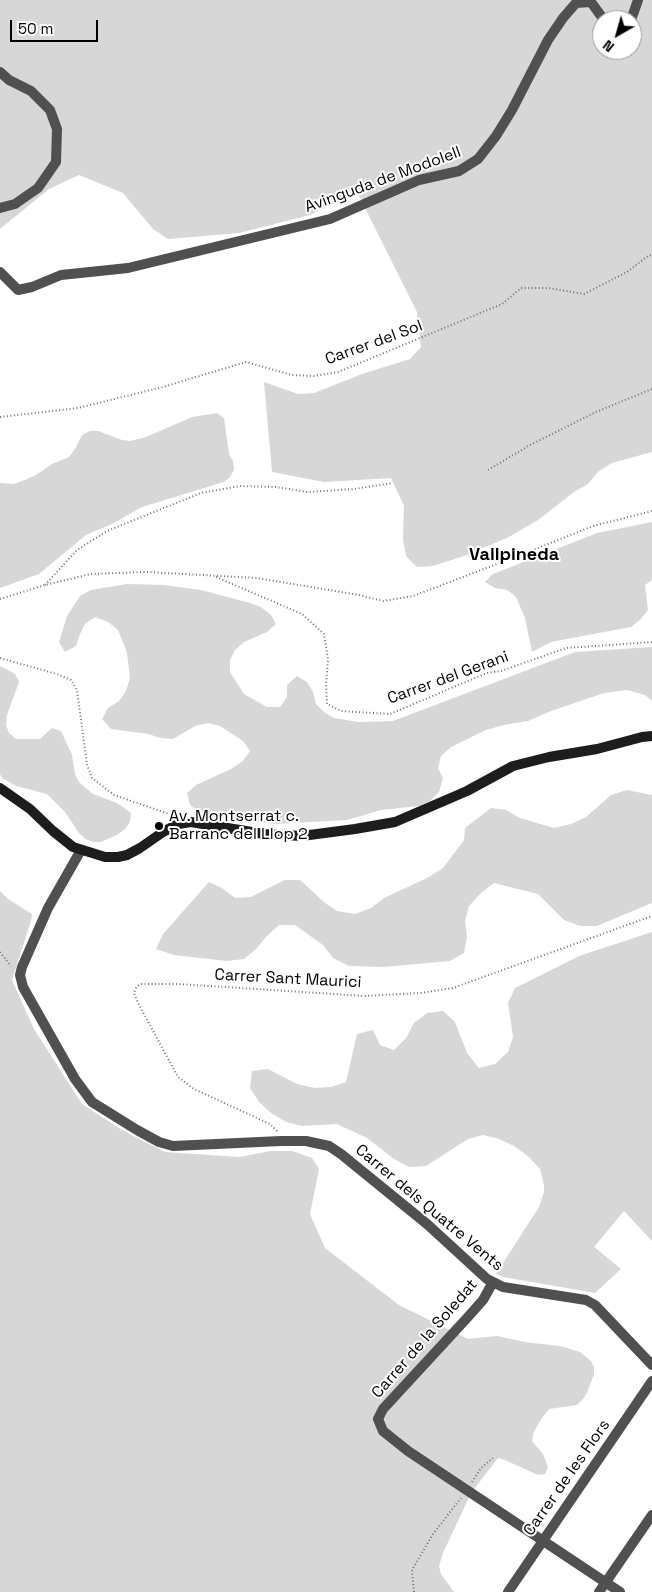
<!DOCTYPE html>
<html>
<head>
<meta charset="utf-8">
<style>
  body { margin:0 }
  #map { position:relative; width:652px; height:1592px; overflow:hidden; background:#fff; font-family:"Space Grotesk",sans-serif }
  canvas { display:block }
  .north { position:absolute; left:592px; top:10px; width:50px; height:50px; box-sizing:border-box; background:#fff; border:1px solid #999; border-radius:50%; rotate:218deg; font-size:14px; font-weight:700; line-height:20px; text-align:center; color:#000 }
  .north::after { content:''; display:block; margin:auto; width:18px; height:22px; background:#000; clip-path:polygon(50% 0,100% 100%,50% 72%,0 100%) }
  .scale { position:absolute; left:10px; top:20px; width:88px; height:22px; box-sizing:border-box; border:2px solid #000; border-top:0; padding-left:6px; font-size:15px; line-height:18px; white-space:nowrap; color:#000; -webkit-text-stroke:4px #fff; paint-order:stroke }
</style>
</head>
<body>
<div id="map">
<canvas width="652" height="1592"></canvas>
<div class="north">N</div>
<div class="scale">50 m</div>
</div>
<script>
const ctx = document.querySelector('canvas').getContext('2d');
ctx.lineJoin = 'round';
function fillPath(path, color) {
  ctx.fillStyle = color;
  ctx.fill(path, 'evenodd');
}
function toPath(rows) {
  const path = new Path2D();
  for (const r of rows) {
    path.moveTo(r[0], r[1]);
    for (let i = 2; i < r.length; i += 2) path.lineTo(r[i], r[i + 1]);
  }
  return path;
}
function strokePath(path, color, width, dash) {
  ctx.strokeStyle = color;
  ctx.lineWidth = width;
  ctx.lineCap = dash ? 'butt' : 'round';
  ctx.setLineDash(dash || []);
  ctx.stroke(path);
}
function label(font, color, halo, rows, align = 'center') {
  ctx.font = font + ' "Space Grotesk",sans-serif';
  ctx.lineWidth = 4;
  ctx.setLineDash([]);
  ctx.textBaseline = 'middle';
  ctx.strokeStyle = halo;
  ctx.fillStyle = color;
  for (const [text, x, y, turn = 0] of rows) {
    ctx.save();
    ctx.translate(x, y);
    ctx.rotate((+turn || 0) * Math.PI / 180);
    ctx.textAlign = isNaN(turn) ? turn : align;
    if (halo) ctx.strokeText(text, 0, 0);
    ctx.fillText(text, 0, 0);
    ctx.restore();
  }
}
fillPath(toPath([
  [0,0,652,0,652,452,612,463,598,472,588,484,574,492,538,520,509,537,464,556,433,566,417,567,406,556,403,539,404,506,391,478,324,482,272,472,264,382,298,394,314,393,362,374,410,359,421,347,417,312,357,192,310,215,239,233,168,239,153,229,123,193,79,175,49,189,0,229],
  [602,20,632,20,632,50,602,50],
  [217,413,224,418,229,454,233,461,234,470,230,477,224,482,142,507,112,524,86,535,39,574,0,588,0,483,13,484,20,482,36,475,52,464,69,457,75,449,82,435,90,431,98,431,122,440,130,441,146,437,192,417],
  [652,522,652,580,645,585,648,610,640,620,631,627,551,642,532,652,525,618,516,597,507,590,495,588,485,582,493,574,597,533],
  [127,584,164,585,201,590,250,603,261,607,271,615,276,624,267,632,244,642,235,650,230,660,230,672,244,694,267,707,280,707,287,697,287,685,297,676,307,682,313,692,316,704,324,712,334,718,358,722,393,721,575,652,652,647,652,701,645,695,627,690,604,693,551,711,528,721,504,725,486,730,451,747,441,756,438,768,443,778,439,792,430,801,419,806,381,810,347,820,275,824,226,818,200,813,190,805,187,793,196,785,231,769,243,761,250,751,243,741,220,726,208,723,195,726,173,739,161,738,148,734,111,729,102,719,108,708,119,701,126,691,130,678,127,653,118,630,108,622,95,617,85,624,80,634,76,646,65,652,59,642,67,616,80,596,91,590],
  [0,666,15,674,19,682,7,715,6,725,9,733,16,739,40,739,52,728,61,731,72,755,75,774,79,782,93,794,117,803,131,813,130,822,125,829,117,835,101,842,93,842,85,839,79,833,65,812,47,794,16,786,2,778,0,774],
  [627,790,652,795,652,903,597,926,580,926,564,920,538,894,494,883,481,893,469,906,465,921,467,937,464,953,450,961,383,967,349,966,333,958,323,945,295,925,279,925,266,937,256,949,244,959,227,961,174,955,156,949,163,934,209,882,222,888,235,898,251,897,285,880,300,880,325,903,337,911,355,914,371,908,384,898,429,877,443,868,464,840,465,828,491,808,506,810,520,818,554,828,571,824,586,817,611,795],
  [0,891,8,899,32,914,31,921,12,980,34,1029,82,1104,122,1130,165,1152,240,1157,270,1151,292,1151,312,1158,319,1169,310,1214,325,1248,399,1305,468,1339,497,1336,525,1342,560,1346,580,1352,591,1361,594,1367,594,1374,587,1393,583,1399,577,1405,549,1409,540,1421,533,1434,532,1441,543,1454,548,1467,545,1474,538,1475,505,1460,498,1458,471,1493,443,1553,439,1566,441,1574,454,1592,0,1592],
  [652,932,652,1241,624,1211,594,1247,621,1269,595,1293,503,1277,496,1274,539,1207,544,1192,544,1185,540,1169,529,1157,514,1146,499,1139,483,1135,468,1139,426,1166,409,1167,394,1159,367,1138,337,1124,302,1126,286,1122,271,1113,259,1102,250,1088,252,1071,268,1069,297,1084,315,1088,331,1087,346,1082,357,1034,373,1030,380,1045,394,1050,406,1038,414,1023,427,1013,443,1011,455,1022,467,1053,479,1068,495,1064,508,1052,513,1037,508,1003,515,988,579,956]
]), '#d7d7d7');
strokePath(toPath([
  [0,417,78,408,163,387,246,362,292,375,314,376,338,372,502,304,521,288,548,288,584,294,627,272,648,256,652,255],
  [488,470,530,445,596,412,652,389],
  [216,577,302,614,324,634,328,659,326,685,327,704,341,711,390,714,487,673,501,671,566,648,652,642],
  [45,585,77,550,107,531,201,493,240,486,276,487,307,492,354,489,393,483],
  [0,599,45,585,91,574,147,572,257,578,359,595,383,601,413,596,528,552,593,526,652,511],
  [0,658,57,674,71,680,77,690,87,765,92,778,114,795,172,815],
  [0,952,11,966],
  [277,1131,270,1124,194,1089,178,1077,138,1003,134,993,137,986,142,984,178,984,365,996,420,993,453,988,652,916],
  [472,1482,481,1468,493,1458],
  [414,1592,412,1570,433,1534,461,1498]
]), '#727272', 2, [1, 2.5]);
strokePath(toPath([
  [631,20,638,0],
  [0,72,9,80,31,91,50,110,57,129,56,162,38,188,15,204,0,208],
  [0,272,18,290,32,287,61,275,128,268,330,219,419,180,459,171,478,159,496,136,512,110,548,40,563,18,576,3,591,2,604,20],
  [81,850,48,908,22,967,20,975,23,987,75,1079,92,1102,137,1130,159,1142,173,1146,281,1141,306,1141,329,1146,341,1154,427,1224,487,1279,503,1287,586,1300,595,1305,652,1365],
  [493,1282,483,1300,467,1318,383,1409,378,1419,383,1431,408,1451,620,1592],
  [508,1592,652,1381],
  [599,1592,652,1515]
]), '#505050', 10);
strokePath(toPath([
  [0,788,30,809,53,831,73,847,105,857,118,857,127,855,140,848,163,832,178,824,191,822,264,834,302,836,355,829,395,822,467,791,513,766,549,757,597,749,642,737,652,736]
]), '#1d1d1d', 10);
for (const [x, y, r, color] of [
  [159,826,5,"#000"]
]) {
  const dot = new Path2D();
  dot.arc(x, y, r, 0, 2 * Math.PI);
  ctx.fillStyle = color;
  ctx.fill(dot);
  strokePath(dot, '#fff', 2);
}
label('16px', '#000', '#fff', [
  ["Avinguda de Modolell",383,180,-20],
  ["Carrer del Sol",374,343,-20],
  ["Carrer del Gerani",448,678,-20],
  ["Carrer Sant Maurici",288,979,3],
  ["Carrer dels Quatre Vents",429,1208,40],
  ["Carrer de la Soledat",425,1339,-49],
  ["Carrer de les Flors",567,1478,-55]
]);
label('16px', '#000', '#fff', [
  ["Av. Montserrat c.",169,817],
  ["Barranc del Llop 2",169,835]
], 'left');
label('bold 18px', '#000', '#fff', [
  ["Vallpineda",514,555]
]);
</script>
</body>
</html>
